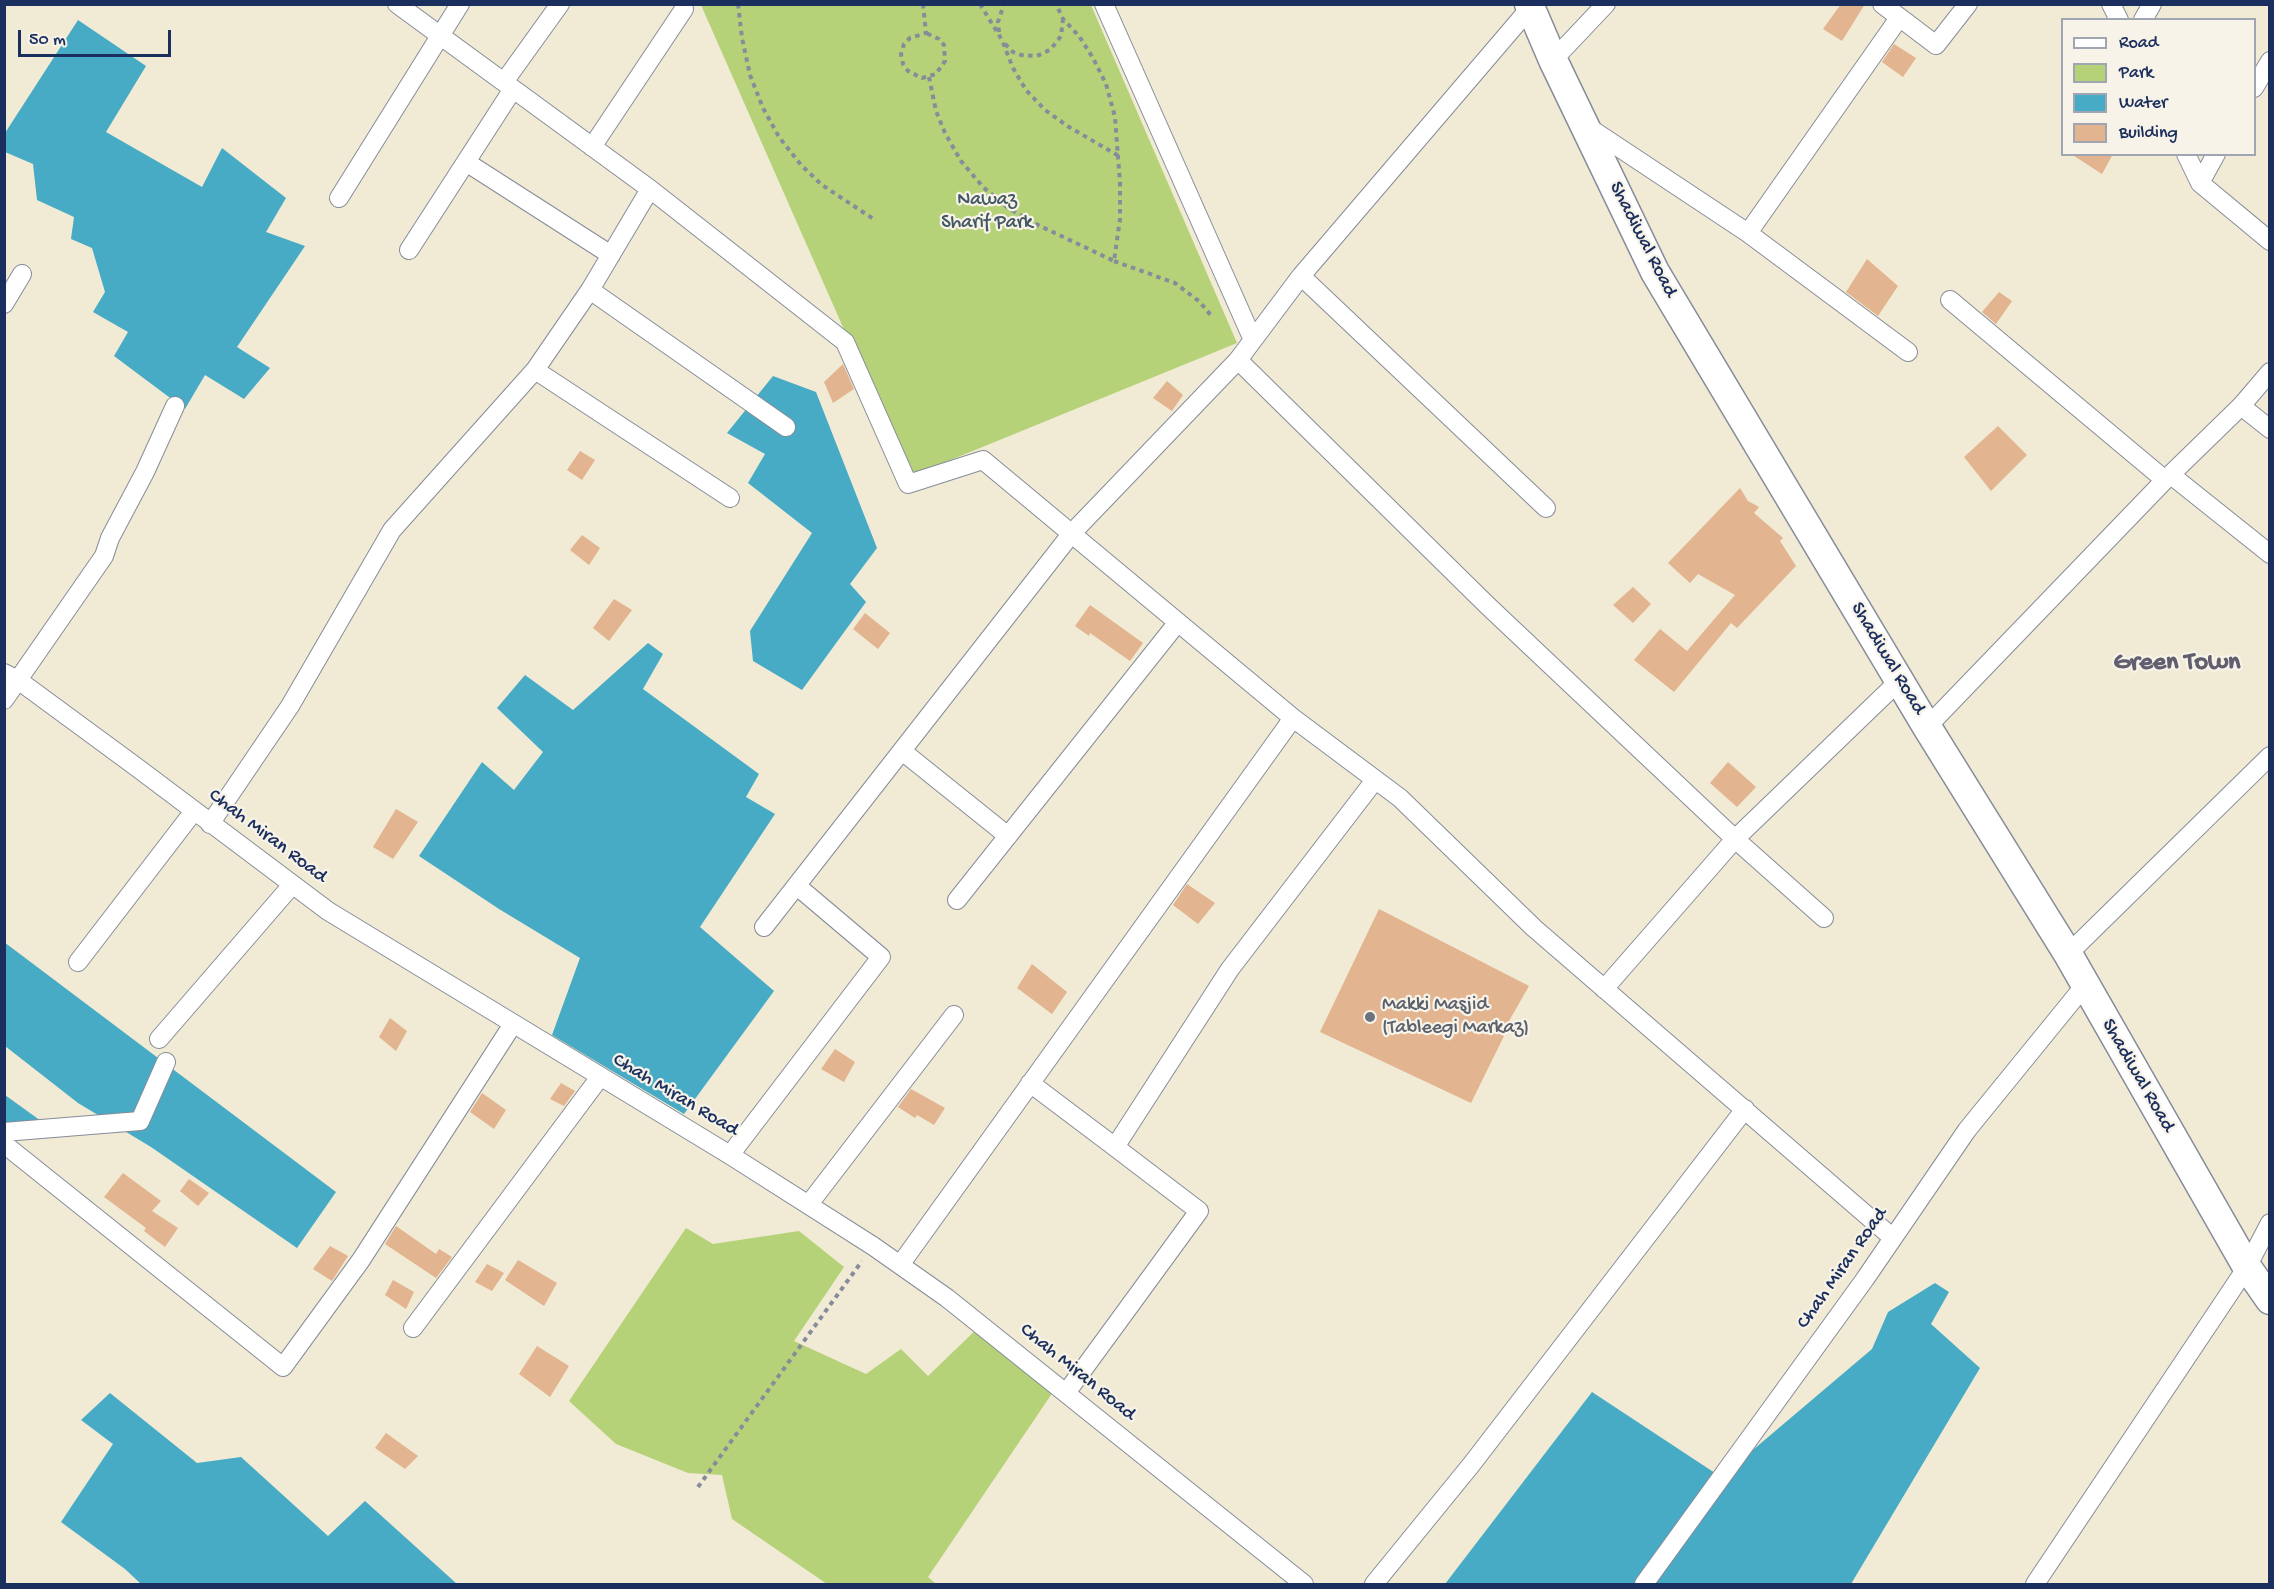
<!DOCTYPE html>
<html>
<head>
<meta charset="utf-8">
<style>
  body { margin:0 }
  #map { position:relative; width:2274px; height:1589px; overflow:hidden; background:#f1ead4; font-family:"Gochi Hand",sans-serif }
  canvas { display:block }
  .frame { position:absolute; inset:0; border:6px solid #1b2f5e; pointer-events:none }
  .legend { position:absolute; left:2061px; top:18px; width:195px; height:138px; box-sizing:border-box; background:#f7f3e8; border:2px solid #9fa5b1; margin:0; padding:8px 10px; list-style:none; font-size:18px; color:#1b2f5e }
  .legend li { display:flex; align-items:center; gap:12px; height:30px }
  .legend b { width:30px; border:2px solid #9fa5b1 }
  .scale { position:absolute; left:18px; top:30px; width:153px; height:27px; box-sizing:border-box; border:3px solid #1b2f5e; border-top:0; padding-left:8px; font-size:18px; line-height:21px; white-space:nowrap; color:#1b2f5e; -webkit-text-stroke:4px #f7f3e8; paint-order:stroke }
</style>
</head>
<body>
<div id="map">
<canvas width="2274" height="1589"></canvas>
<div class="frame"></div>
<ul class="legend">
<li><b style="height:8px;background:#fff"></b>Road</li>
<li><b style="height:16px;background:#b5d278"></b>Park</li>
<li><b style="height:16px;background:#47abc6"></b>Water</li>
<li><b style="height:16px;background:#e2b48f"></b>Building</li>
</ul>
<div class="scale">50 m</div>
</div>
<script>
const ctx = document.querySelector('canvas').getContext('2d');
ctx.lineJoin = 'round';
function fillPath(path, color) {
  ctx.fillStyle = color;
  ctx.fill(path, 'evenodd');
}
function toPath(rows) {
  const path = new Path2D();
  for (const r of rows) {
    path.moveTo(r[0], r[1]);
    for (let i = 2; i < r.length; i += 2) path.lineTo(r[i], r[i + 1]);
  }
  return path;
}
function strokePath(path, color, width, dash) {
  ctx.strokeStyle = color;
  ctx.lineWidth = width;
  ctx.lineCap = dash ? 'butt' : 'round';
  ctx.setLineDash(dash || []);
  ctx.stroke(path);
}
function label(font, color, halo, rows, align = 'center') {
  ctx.font = font + ' "Gochi Hand",sans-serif';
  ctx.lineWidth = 4.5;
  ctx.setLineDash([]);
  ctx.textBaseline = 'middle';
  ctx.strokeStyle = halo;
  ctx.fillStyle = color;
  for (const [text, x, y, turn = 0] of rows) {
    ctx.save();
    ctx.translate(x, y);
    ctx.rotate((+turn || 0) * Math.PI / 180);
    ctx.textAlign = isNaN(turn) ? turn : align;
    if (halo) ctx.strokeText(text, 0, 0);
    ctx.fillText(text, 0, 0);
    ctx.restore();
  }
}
fillPath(toPath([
  [701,5,1091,5,1237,343,909,477],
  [686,1228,713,1244,799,1231,844,1267,794,1341,866,1374,901,1349,928,1376,981,1325,1057,1386,928,1577,936,1584,827,1584,732,1519,722,1475,688,1473,616,1444,569,1401]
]), '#b5d278');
fillPath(toPath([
  [78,20,146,66,106,132,202,187,222,148,286,198,266,232,305,246,237,347,270,368,244,399,205,375,185,409,114,356,128,332,93,312,105,292,92,248,71,239,74,217,37,200,33,164,5,152,5,133],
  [773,376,816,392,877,548,850,584,866,602,802,690,753,661,750,631,812,533,748,483,765,454,727,433],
  [648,643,663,654,643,689,759,774,746,797,775,814,700,927,774,991,684,1114,552,1035,580,958,499,909,419,856,482,762,514,790,543,752,497,708,525,675,573,710],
  [4,942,336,1192,297,1248,151,1147,78,1103,5,1046],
  [5,1095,41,1121,5,1124],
  [1935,1283,1949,1292,1931,1324,1980,1368,1851,1584,1445,1584,1592,1392,1721,1477,1872,1349,1888,1312],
  [110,1393,197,1463,241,1457,328,1536,365,1501,457,1584,141,1584,125,1569,61,1522,113,1444,81,1420]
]), '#47abc6');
fillPath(toPath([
  [1841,4,1865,4,1842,41,1823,29],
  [1894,44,1916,58,1903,77,1882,62],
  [2071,154,2113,154,2102,174],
  [1867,259,1898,286,1878,316,1846,292],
  [1999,292,2012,301,1996,324,1982,312],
  [843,364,854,389,833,403,824,382],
  [1167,381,1183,395,1172,411,1153,398],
  [1998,426,2027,455,1991,491,1964,457],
  [580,451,595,460,582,480,567,470],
  [1740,488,1748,501,1759,507,1754,513,1783,538,1780,541,1796,566,1737,628,1731,623,1674,692,1634,660,1660,629,1687,651,1735,595,1698,574,1690,583,1668,563],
  [582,535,600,548,589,565,570,550],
  [1633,587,1651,604,1633,623,1613,605],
  [614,599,632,610,609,641,593,628],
  [1090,605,1143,643,1130,661,1090,633,1089,636,1075,626],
  [865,613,890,633,878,649,853,629],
  [1728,762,1756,787,1737,807,1710,783],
  [396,809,418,822,393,859,373,847],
  [1187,884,1215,903,1198,924,1173,905],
  [1379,909,1529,986,1501,1035,1504,1036,1471,1103,1320,1032],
  [1032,964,1067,992,1052,1014,1017,988],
  [390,1018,407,1031,396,1051,379,1037],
  [835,1049,855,1062,844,1082,821,1069],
  [561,1083,575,1091,564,1106,550,1099],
  [911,1089,945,1108,934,1125,917,1115,915,1118,898,1107],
  [482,1093,506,1110,494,1129,470,1112],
  [123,1173,161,1201,152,1211,178,1228,165,1247,144,1231,146,1228,104,1197],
  [189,1179,209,1193,198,1206,180,1191],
  [396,1226,436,1254,439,1249,452,1257,436,1278,385,1244],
  [330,1246,348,1256,332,1281,313,1269],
  [518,1260,557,1283,544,1306,505,1280],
  [487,1264,504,1273,492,1291,475,1282],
  [393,1280,414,1292,406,1309,385,1295],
  [537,1346,569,1366,550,1397,519,1374],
  [386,1433,418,1456,405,1469,375,1448]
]), '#e2b48f');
const street = toPath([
  [397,4,650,189,845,342,908,484,983,460,1293,718,1400,798,1534,928,1893,1238],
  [1104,4,1253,340],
  [1882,4,1936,45,1968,4],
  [2111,4,2119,20],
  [1530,8,1301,276,1546,508],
  [2143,20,2152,4],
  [1553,60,1606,4],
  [504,82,560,4],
  [2254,88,2270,61],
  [1588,127,1748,233,1908,352],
  [592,147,684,9],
  [2186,154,2200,183,2270,241],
  [466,162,611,255],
  [2200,183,2216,154],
  [339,198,460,4],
  [1748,233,1899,18],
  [409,250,513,89],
  [590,290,786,427],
  [1950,300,2165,480],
  [4,304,22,274],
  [1238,360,1488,606,1735,839,1824,918],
  [535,370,730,498],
  [2241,406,2270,429],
  [2171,475,2270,554],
  [4,673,18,680,135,766,328,911,730,1155,873,1246,947,1298,1304,1584],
  [4,700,104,556,110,538,145,472,175,406],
  [1927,727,2165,480,2241,406,2270,372],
  [902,751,1008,836],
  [210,824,290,706,392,530,535,370,590,290,650,189],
  [957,900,1178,622],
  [764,927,1072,533,1238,360,1301,276],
  [2068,954,2270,756],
  [78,962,194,811],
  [1604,989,1735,839,1900,680],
  [159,1039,292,885],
  [1030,1083,1115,1147,1230,969,1375,780],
  [4,1132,140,1121,166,1062],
  [4,1144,283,1367,361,1260,513,1024],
  [730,1155,881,957,797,886],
  [809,1204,954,1015],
  [900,1265,1293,718],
  [413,1328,600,1077],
  [1066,1393,1199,1211,1115,1147],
  [1374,1584,1471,1465,1745,1109],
  [1644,1584,1865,1279,1967,1130,2085,985],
  [2035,1584,2247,1267,2270,1223]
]);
const primary = toPath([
  [1529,4,1553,60,1655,272,1927,727,2068,954,2247,1267,2270,1300]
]);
strokePath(street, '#868c99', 20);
strokePath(primary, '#868c99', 31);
strokePath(toPath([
  [738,4,742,38,750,75,763,108,779,137,801,165,822,185,875,220],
  [923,4,926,33,910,38,904,44,901,54,903,64,908,71,922,78,936,74,945,61,944,45,939,39,926,33],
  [980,4,1002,40,1013,68,1026,90,1045,110,1069,127,1119,156],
  [999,32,998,22,1004,4],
  [1005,44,1013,52,1021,55,1037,56,1044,53,1051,49,1061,36,1063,19],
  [929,77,936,111,945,133,961,161,983,187,1008,208,1040,226,1114,261,1120,219,1120,183,1115,117,1106,84,1093,58,1079,36,1063,19,1056,4],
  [1114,261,1175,283,1200,302,1213,318],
  [698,1487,862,1261]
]), '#868c99', 4, [4.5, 4.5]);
strokePath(street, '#fff', 18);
strokePath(primary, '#fff', 28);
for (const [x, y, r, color] of [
  [1370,1017,6,"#6b7280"]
]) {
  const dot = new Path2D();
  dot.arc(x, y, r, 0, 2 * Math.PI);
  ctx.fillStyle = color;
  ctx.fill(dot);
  strokePath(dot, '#f7f3e8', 2);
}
label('20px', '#425864', '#f7f3e8', [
  ["Nawaz",987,201],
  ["Sharif Park",987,224]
]);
label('20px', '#1b2f5e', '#f7f3e8', [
  ["Shadiwal Road",1642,240,63],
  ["Shadiwal Road",1887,659,59],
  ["Chah Miran Road",267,837,37],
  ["Shadiwal Road",2137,1076,60],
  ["Chah Miran Road",675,1096,31],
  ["Chah Miran Road",1843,1269,-55],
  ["Chah Miran Road",1077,1373,39]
]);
label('20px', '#5b616d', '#f7f3e8', [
  ["Makki Masjid",1382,1006],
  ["(Tableegi Markaz)",1382,1029]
], 'left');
label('bold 26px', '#615e6f', '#f7f3e8', [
  ["Green Town",2177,664]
]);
</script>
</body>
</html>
